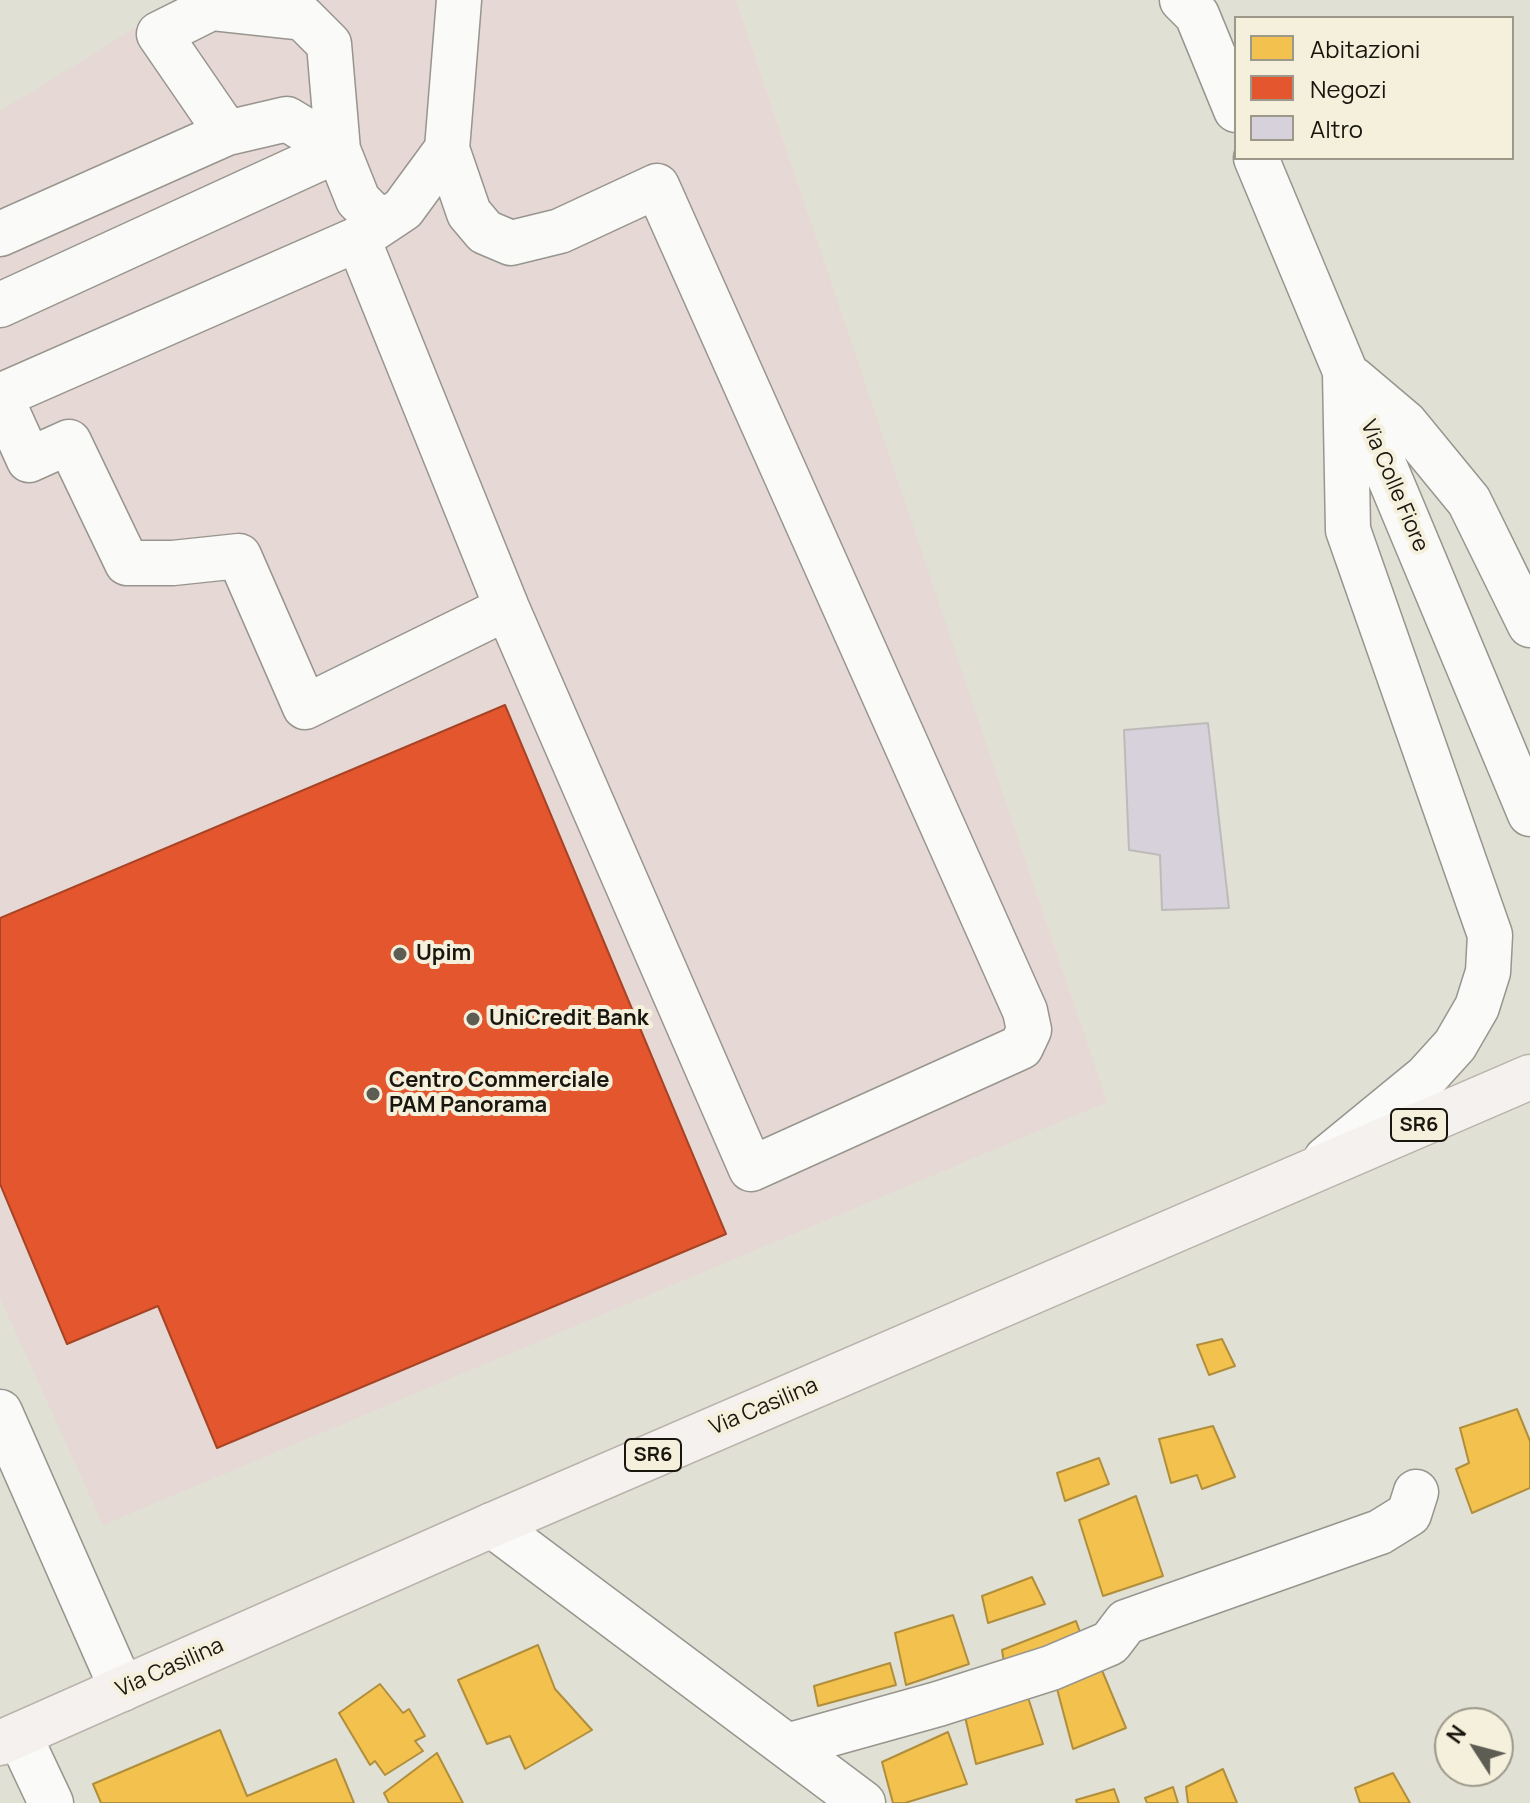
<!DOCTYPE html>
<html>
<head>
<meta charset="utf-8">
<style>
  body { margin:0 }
  #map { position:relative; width:1530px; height:1803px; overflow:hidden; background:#e1e0d5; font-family:Manrope,sans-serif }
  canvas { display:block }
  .legend { position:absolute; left:1234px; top:16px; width:280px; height:144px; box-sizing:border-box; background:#f4f0dc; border:2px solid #9c998a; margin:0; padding:10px 14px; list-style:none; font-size:24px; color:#18160f }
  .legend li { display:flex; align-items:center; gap:16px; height:40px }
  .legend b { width:40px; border:2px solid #9c998a }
  .north { position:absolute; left:1434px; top:1707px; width:80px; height:80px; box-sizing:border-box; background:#f4f0dc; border:2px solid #9c998a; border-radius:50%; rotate:306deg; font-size:22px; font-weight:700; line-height:32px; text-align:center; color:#18160f }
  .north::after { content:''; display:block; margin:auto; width:28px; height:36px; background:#5e5d54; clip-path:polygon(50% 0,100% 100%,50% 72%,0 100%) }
</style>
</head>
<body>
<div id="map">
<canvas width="1530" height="1803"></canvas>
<ul class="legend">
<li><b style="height:22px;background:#f2c14e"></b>Abitazioni</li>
<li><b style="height:22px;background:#e4572e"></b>Negozi</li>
<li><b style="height:22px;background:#d6d1da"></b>Altro</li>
</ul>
<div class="north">N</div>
</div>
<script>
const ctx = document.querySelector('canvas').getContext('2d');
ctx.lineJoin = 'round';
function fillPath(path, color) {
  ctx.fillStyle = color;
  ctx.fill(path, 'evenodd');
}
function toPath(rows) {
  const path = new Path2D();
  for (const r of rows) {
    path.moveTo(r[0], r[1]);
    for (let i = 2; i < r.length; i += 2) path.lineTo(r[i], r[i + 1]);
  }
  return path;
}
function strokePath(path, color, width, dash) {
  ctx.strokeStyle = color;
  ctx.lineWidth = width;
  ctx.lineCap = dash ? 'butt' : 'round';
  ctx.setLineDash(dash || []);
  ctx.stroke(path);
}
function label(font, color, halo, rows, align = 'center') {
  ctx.font = font + ' Manrope,sans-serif';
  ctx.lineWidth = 8;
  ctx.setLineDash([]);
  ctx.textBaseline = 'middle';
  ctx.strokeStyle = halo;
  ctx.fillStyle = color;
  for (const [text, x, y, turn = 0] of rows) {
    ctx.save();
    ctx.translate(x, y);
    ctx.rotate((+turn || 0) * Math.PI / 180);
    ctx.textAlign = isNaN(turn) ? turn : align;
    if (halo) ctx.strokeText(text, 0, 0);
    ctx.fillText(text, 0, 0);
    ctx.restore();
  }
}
fillPath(toPath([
  [181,0,736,0,1107,1102,103,1525,0,1298,0,111]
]), '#e6d8d4');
const homes = toPath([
  [1222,1339,1235,1366,1209,1375,1197,1345,1222,1339],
  [1517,1409,1530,1441,1530,1488,1472,1513,1456,1469,1469,1463,1460,1428,1517,1409],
  [1213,1426,1235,1477,1202,1489,1197,1475,1171,1483,1159,1439,1213,1426],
  [1099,1458,1109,1484,1065,1501,1057,1473,1099,1458],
  [1136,1496,1163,1576,1103,1596,1079,1520,1136,1496],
  [1032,1577,1045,1604,988,1623,982,1596,1032,1577],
  [953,1615,969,1664,906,1685,895,1633,953,1615],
  [1076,1621,1084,1643,1006,1674,1002,1650,1076,1621],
  [538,1645,555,1689,592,1730,525,1769,510,1736,487,1744,458,1680,538,1645],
  [890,1663,896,1685,818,1706,814,1686,890,1663],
  [1101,1668,1126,1728,1073,1749,1056,1685,1101,1668],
  [380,1684,403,1713,409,1709,425,1736,415,1741,423,1751,385,1775,375,1761,370,1765,339,1713,380,1684],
  [1025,1688,1043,1744,976,1764,963,1708,1025,1688],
  [220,1730,247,1796,336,1759,354,1803,101,1803,93,1784,220,1730],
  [948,1732,967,1784,905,1803,893,1803,882,1762,948,1732],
  [437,1753,463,1803,389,1803,384,1793,437,1753],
  [1223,1769,1237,1803,1188,1803,1186,1787,1223,1769],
  [1393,1773,1410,1803,1360,1803,1355,1788,1393,1773],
  [1173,1787,1178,1803,1147,1803,1145,1798,1173,1787],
  [1114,1789,1119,1803,1077,1803,1076,1800,1114,1789]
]);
fillPath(homes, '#f2c14e');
strokePath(homes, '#b18e3b', 2);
const shops = toPath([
  [505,705,726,1234,217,1448,158,1306,67,1344,0,1184,0,918,505,705]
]);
fillPath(shops, '#e4572e');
strokePath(shops, '#a74425', 2);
const building = toPath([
  [1208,723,1229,908,1162,910,1160,855,1129,850,1124,730,1208,723]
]);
fillPath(building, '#d6d1da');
strokePath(building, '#bcbbb9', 2);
const minor = toPath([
  [1182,0,1197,15,1236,110],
  [227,133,159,34,211,8,303,18,329,44,338,150,358,200,381,223],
  [447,149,403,209,358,239,0,396,29,460,69,442,127,563,173,563,239,556,305,707,507,608],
  [1256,158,1530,814],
  [0,234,227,133,287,119,338,150],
  [358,239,507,608,751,1169,1021,1047,1029,1030,1025,1011,657,186,560,231,511,243,485,232,469,213,447,149,459,0],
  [0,305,338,150],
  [1353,379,1405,423,1469,501,1530,625],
  [1326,1159,1426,1077,1455,1045,1477,1007,1488,972,1490,935,1348,530,1345,372],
  [0,1412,122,1689],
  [492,1525,863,1803],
  [19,1735,51,1803],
  [787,1746,938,1704,1051,1668,1110,1643,1126,1622,1380,1532,1409,1514,1416,1492]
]);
const major = toPath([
  [0,1743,492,1525,1530,1077]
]);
strokePath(minor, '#97958d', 47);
strokePath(major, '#bab3ac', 47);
strokePath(minor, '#fafaf9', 44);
strokePath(major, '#f5f1ee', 44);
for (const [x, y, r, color] of [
  [400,954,8,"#5e5d54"],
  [473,1019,8,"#5e5d54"],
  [373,1094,8,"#5e5d54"]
]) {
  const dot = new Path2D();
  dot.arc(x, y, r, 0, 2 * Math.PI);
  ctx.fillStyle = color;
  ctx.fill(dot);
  strokePath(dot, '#f4f0dc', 3);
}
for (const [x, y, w] of [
  [1419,1125,56],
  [653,1455,56]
]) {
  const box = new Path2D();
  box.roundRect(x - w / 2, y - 16, w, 32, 6);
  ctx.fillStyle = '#f4f0dc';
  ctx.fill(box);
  strokePath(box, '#18160f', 2);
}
label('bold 20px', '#18160f', null, [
  ["SR6",1419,1125],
  ["SR6",653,1455]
]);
label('22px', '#18160f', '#f4f0dc', [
  ["Via Colle Fiore",1394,486,67],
  ["Via Casilina",764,1407,-23],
  ["Via Casilina",170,1668,-24]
]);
label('bold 22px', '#18160f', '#f4f0dc', [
  ["Upim",416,954],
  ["UniCredit Bank",489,1019],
  ["Centro Commerciale",389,1081],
  ["PAM Panorama",389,1106]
], 'left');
</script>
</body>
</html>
